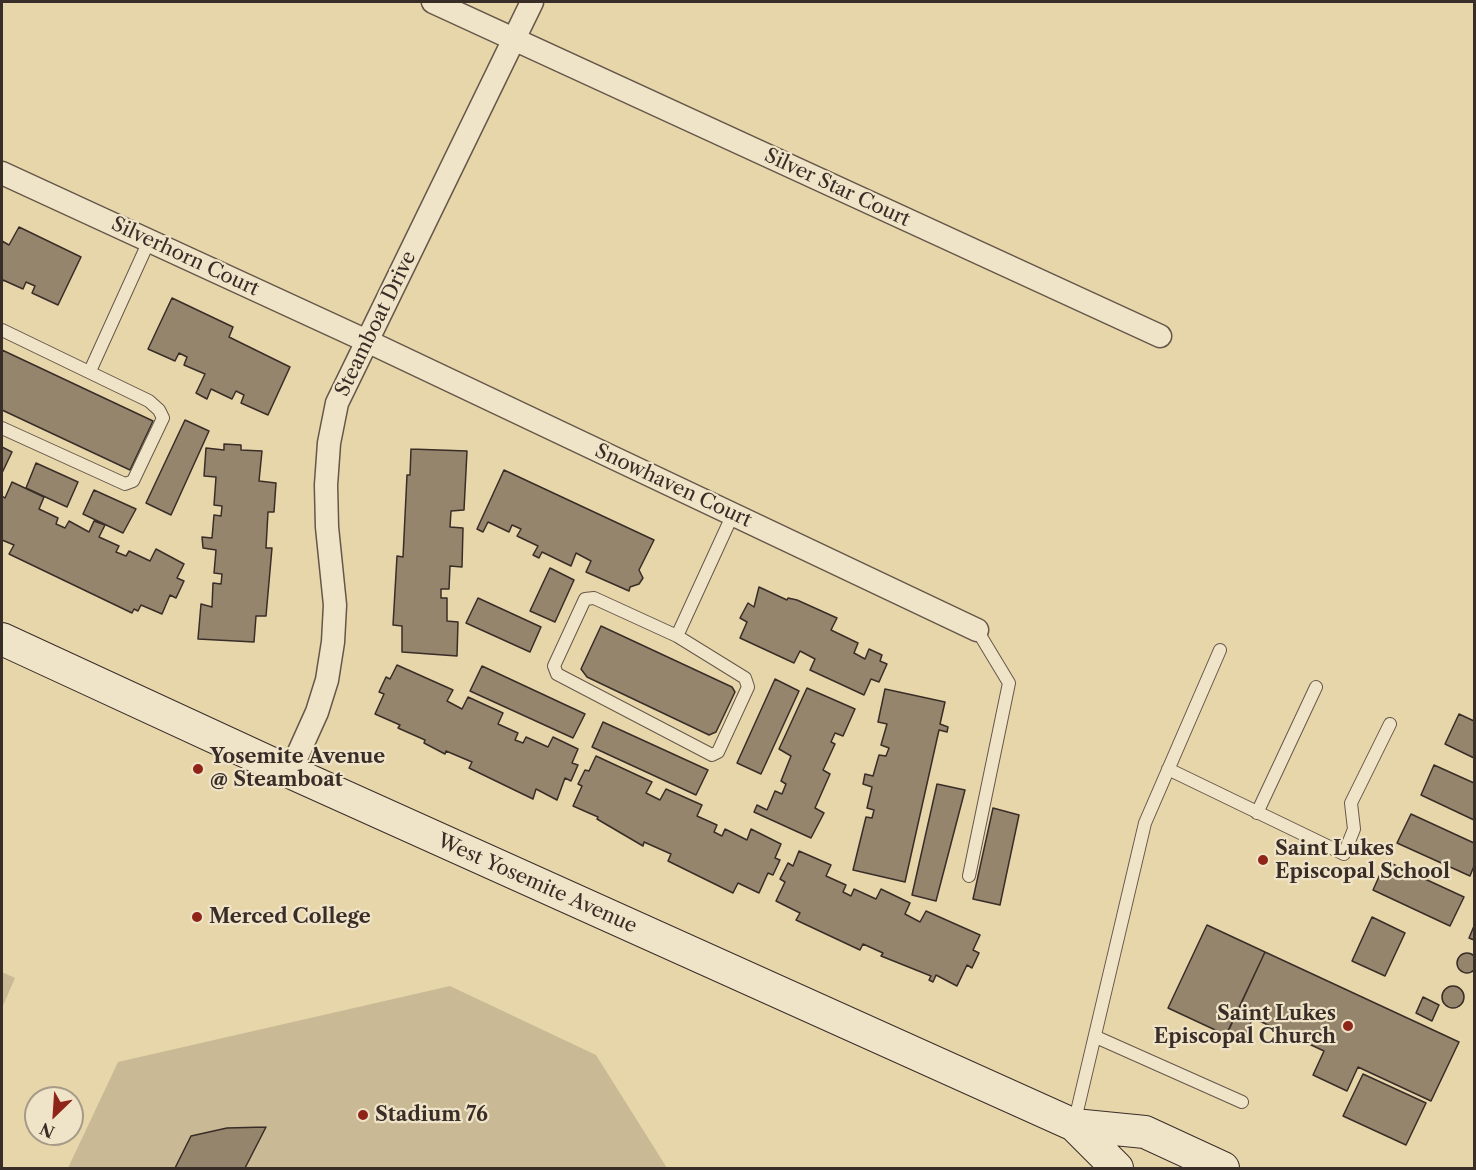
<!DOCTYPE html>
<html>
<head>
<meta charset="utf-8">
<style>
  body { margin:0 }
  #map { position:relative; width:1476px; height:1170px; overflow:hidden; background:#e8d6ab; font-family:"Libre Caslon Text",serif }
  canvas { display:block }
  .frame { position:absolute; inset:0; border:3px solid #392d28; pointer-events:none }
  .north { position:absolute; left:24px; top:1086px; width:60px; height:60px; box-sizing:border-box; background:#f0e4c8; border:2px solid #a79b88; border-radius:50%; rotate:205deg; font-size:16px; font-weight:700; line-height:24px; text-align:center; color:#392d28 }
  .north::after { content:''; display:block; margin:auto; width:21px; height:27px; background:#8f2418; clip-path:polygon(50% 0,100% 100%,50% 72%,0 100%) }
</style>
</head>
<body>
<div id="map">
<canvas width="1476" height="1170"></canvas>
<div class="frame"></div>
<div class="north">N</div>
</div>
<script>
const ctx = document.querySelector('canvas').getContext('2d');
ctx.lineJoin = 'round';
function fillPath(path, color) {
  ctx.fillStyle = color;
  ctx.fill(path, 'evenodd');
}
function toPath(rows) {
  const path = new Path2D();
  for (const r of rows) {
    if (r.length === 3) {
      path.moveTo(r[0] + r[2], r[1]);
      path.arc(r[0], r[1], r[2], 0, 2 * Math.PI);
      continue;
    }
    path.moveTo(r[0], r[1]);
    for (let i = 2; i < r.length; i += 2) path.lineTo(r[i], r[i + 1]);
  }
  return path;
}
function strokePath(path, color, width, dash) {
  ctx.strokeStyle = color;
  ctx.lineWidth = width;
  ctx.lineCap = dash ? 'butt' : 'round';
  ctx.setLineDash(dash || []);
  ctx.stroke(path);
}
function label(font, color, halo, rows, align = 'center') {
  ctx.font = font + ' "Libre Caslon Text",serif';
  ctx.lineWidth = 4.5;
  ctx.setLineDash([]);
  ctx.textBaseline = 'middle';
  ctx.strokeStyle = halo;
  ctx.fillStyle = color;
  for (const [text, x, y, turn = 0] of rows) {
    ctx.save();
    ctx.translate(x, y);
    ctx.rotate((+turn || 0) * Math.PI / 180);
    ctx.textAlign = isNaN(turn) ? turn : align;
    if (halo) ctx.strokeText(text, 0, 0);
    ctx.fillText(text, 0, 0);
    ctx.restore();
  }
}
fillPath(toPath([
  [2,972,15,978,2,1008],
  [450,986,596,1055,667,1168,68,1168,118,1062]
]), '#cab995');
const building = toPath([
  [19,227,81,257,58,305,32,293,35,286,26,282,23,289,3,280,2,283,2,241,9,245,19,227],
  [172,298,233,327,229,337,290,367,268,415,241,403,244,395,236,391,232,399,211,389,207,399,196,393,205,374,184,365,187,357,179,353,175,361,148,349,172,298],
  [2,350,153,421,130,470,2,410,2,350],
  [185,420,209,431,171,515,146,503,185,420],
  [224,444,241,445,241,450,262,451,259,481,276,483,274,512,268,512,266,548,272,548,266,616,256,616,254,642,198,639,201,604,212,607,213,583,221,584,222,574,214,573,216,550,203,548,202,537,212,538,214,515,221,516,222,506,214,505,216,477,204,476,206,448,224,450,224,444],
  [2,447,12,452,2,473,2,447],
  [411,449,467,451,464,510,451,511,450,527,463,528,462,567,450,566,449,589,441,589,441,598,447,598,447,621,458,622,457,656,402,652,402,626,393,625,397,556,403,557,407,475,410,475,411,449],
  [36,463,78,482,67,507,26,488,36,463],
  [504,470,654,540,639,570,643,578,639,584,630,587,629,591,586,572,591,561,576,553,571,566,542,552,539,558,533,555,538,546,517,536,521,529,512,525,509,532,488,522,483,532,477,529,504,470],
  [12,482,44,497,39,509,58,518,56,524,65,528,69,521,89,532,94,521,105,525,99,537,119,546,116,552,126,556,129,551,150,561,156,549,184,564,177,578,184,581,176,598,170,595,162,614,141,605,138,611,134,609,132,613,9,554,14,545,2,540,2,496,5,498,12,482],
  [94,490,136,509,123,533,83,514,94,490],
  [550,568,574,580,555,622,530,611,550,568],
  [759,587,787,600,788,598,797,600,837,618,831,630,858,643,854,653,865,659,869,649,882,655,880,661,887,664,879,682,871,679,864,695,810,670,815,659,800,651,794,663,740,638,747,622,740,618,748,603,754,607,759,587],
  [478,598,541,627,530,652,466,623,478,598],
  [601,626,732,687,735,692,716,732,709,735,587,677,581,669,601,626],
  [397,665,453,690,447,701,462,709,468,697,503,713,498,724,518,733,515,740,523,743,526,737,548,747,553,737,578,749,572,763,578,765,571,781,565,778,557,800,536,789,533,799,469,768,472,762,446,751,445,754,424,743,425,740,398,728,400,725,375,714,384,694,379,692,386,677,390,679,397,665],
  [482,666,585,714,573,738,470,691,482,666],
  [775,679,799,691,761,774,737,763,775,679],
  [807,688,855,709,843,736,835,733,831,742,835,744,823,770,830,774,815,808,824,813,811,838,754,812,757,805,767,810,775,791,782,794,786,784,781,781,791,756,779,749,807,688],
  [885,689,945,702,940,724,948,727,947,732,939,730,905,882,853,870,866,817,872,818,874,810,867,808,872,787,863,784,865,774,873,776,879,755,886,756,889,748,881,745,887,724,878,722,885,689],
  [1459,714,1474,721,1474,758,1445,744,1459,714],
  [603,722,708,770,696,795,592,747,603,722],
  [596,756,652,782,646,793,660,800,666,789,702,805,697,816,717,825,714,832,722,836,725,829,747,840,751,829,781,844,775,858,780,860,773,875,768,873,759,893,738,883,733,893,668,861,671,854,644,842,643,846,597,819,598,817,573,806,582,786,578,784,585,770,589,771,596,756],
  [1434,765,1474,783,1474,820,1421,795,1434,765],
  [937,784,965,790,936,901,912,895,937,784],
  [993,808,1019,815,1000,905,973,899,993,808],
  [1411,814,1474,843,1474,866,1470,876,1397,843,1411,814],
  [799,851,831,865,826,876,846,885,843,892,851,896,854,889,876,899,881,889,910,903,905,914,920,922,926,911,980,935,973,950,979,953,972,968,967,965,957,986,936,975,933,982,929,980,931,976,881,956,883,953,863,944,860,950,796,920,800,913,776,901,785,882,780,879,788,863,793,866,799,851],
  [1386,861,1464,897,1450,926,1373,890,1386,861],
  [1372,917,1405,933,1385,976,1352,961,1372,917],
  [1207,925,1265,952,1226,1035,1168,1008,1207,925],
  [1474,926,1474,940,1469,938,1474,926],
  [1265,952,1459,1042,1431,1101,1358,1067,1347,1091,1313,1075,1324,1051,1253,1018,1242,1042,1227,1034,1265,952],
  [1467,963,10],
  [1453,997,11],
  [1423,997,1439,1005,1432,1021,1416,1013,1423,997],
  [1363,1074,1426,1103,1406,1145,1343,1116,1363,1074],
  [266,1127,245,1168,175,1168,191,1136,227,1128,266,1127]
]);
fillPath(building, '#94856c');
strokePath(building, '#392d28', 1.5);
const service = toPath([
  [2,330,149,401,159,410,163,418,133,481,125,484,2,428],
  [90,371,149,241],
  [677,636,745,678,748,687,718,752,712,755,557,674,554,666,585,599,594,598,677,636,733,514],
  [1168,769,1344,854,1354,829,1351,803,1390,724],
  [1257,813,1316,687],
  [969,876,1009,683,977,630],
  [1096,1037,1242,1102],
  [1074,1124,1145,823,1220,650]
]);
const minor = toPath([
  [433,2,1160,336],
  [2,173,369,342,977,630],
  [290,772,317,712,327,680,333,642,335,605,327,527,326,485,329,443,337,403,532,2]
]);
const secondary = toPath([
  [2,639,290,772,1074,1125,1145,1132,1223,1168],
  [1074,1125,1117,1168]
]);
strokePath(service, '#655749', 14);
strokePath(minor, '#655749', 25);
strokePath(secondary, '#392d28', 34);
strokePath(service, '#f0e4c8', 12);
strokePath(minor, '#f0e4c8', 22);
strokePath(secondary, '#f0e4c8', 32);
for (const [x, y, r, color] of [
  [198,769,6,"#8f2418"],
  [1263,860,6,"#8f2418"],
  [197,917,6,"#8f2418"],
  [1348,1026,6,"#8f2418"],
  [363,1115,6,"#8f2418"]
]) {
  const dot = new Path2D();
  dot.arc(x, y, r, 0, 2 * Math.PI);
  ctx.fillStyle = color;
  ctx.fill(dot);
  strokePath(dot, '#f0e4c8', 2);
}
label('20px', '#392d28', '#f0e4c8', [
  ["Silver Star Court",837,188,25],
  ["Silverhorn Court",185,257,25],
  ["Steamboat Drive",376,324,-64],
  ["Snowhaven Court",673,486,25],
  ["West Yosemite Avenue",537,884,24]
]);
label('bold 20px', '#392d28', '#f0e4c8', [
  ["Yosemite Avenue",210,757],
  ["@ Steamboat",210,780],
  ["Saint Lukes",1275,849],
  ["Episcopal School",1275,872],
  ["Merced College",209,917],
  ["Saint Lukes",1336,1014,"right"],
  ["Episcopal Church",1336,1037,"right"],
  ["Stadium 76",375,1115]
], 'left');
</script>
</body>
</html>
